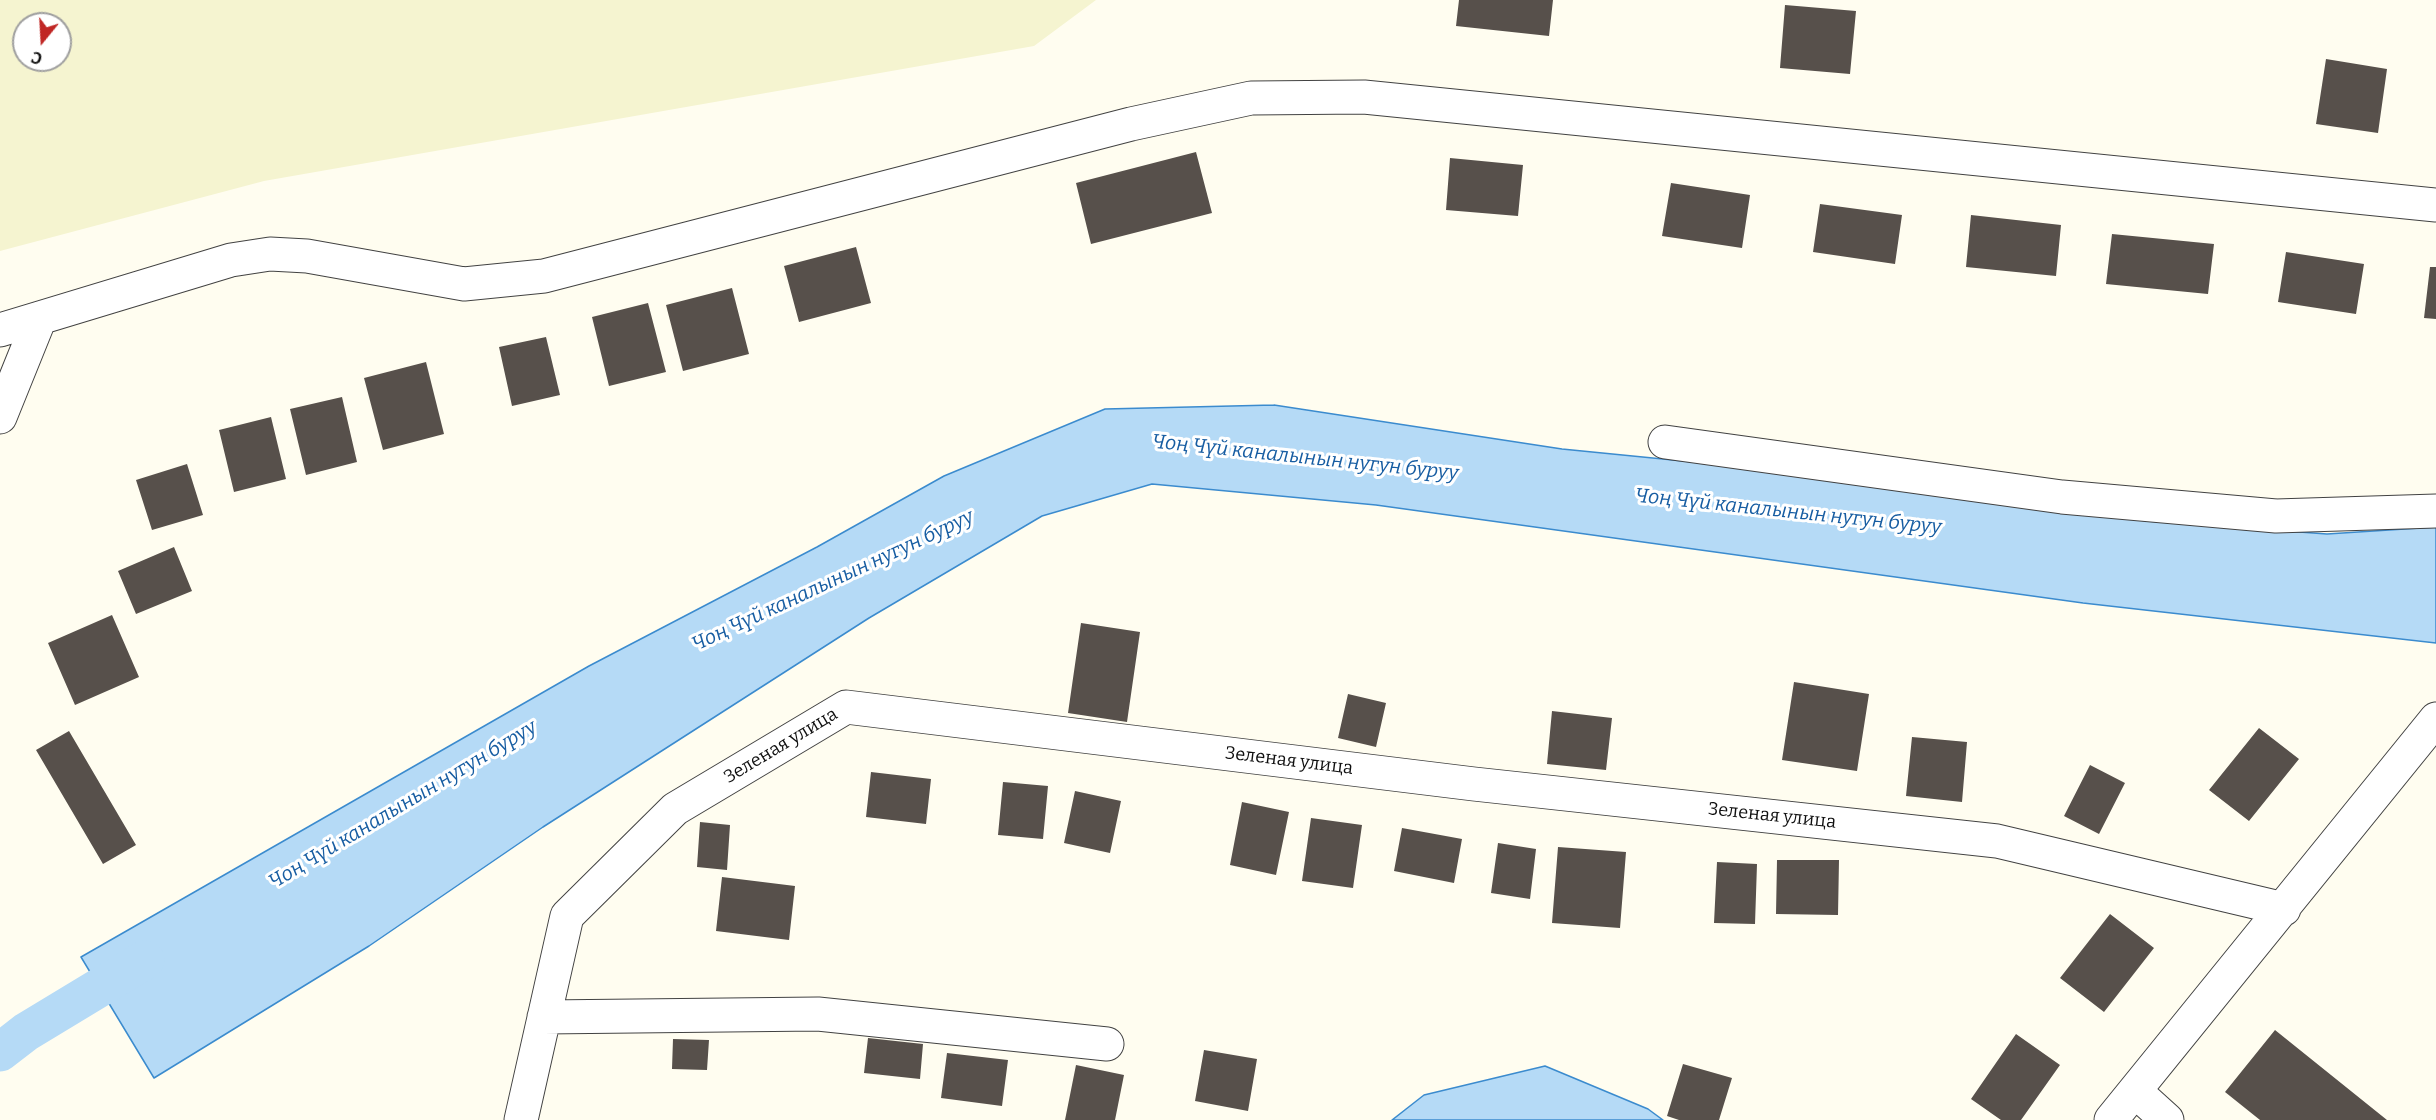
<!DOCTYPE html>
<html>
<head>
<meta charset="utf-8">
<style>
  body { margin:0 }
  #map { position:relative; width:2436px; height:1120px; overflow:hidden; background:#fffdf0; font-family:Bitter,serif }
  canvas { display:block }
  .north { position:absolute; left:12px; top:12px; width:60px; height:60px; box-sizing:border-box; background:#fff; border:2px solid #9f9f9f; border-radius:50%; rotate:198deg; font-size:16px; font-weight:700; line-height:24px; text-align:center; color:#0f0f0f }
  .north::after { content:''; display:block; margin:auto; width:21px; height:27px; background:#c02725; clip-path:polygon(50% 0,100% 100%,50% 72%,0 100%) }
</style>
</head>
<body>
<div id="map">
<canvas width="2436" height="1120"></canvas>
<div class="north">С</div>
</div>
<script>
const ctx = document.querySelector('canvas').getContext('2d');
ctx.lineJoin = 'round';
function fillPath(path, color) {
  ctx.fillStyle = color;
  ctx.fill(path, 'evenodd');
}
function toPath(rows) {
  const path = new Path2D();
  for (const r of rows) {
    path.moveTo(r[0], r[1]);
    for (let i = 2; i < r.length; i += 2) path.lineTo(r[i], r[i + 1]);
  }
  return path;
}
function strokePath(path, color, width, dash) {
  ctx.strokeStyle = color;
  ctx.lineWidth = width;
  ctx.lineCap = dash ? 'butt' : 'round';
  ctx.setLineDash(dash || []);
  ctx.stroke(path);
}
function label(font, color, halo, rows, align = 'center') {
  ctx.font = font + ' Bitter,serif';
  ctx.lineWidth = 6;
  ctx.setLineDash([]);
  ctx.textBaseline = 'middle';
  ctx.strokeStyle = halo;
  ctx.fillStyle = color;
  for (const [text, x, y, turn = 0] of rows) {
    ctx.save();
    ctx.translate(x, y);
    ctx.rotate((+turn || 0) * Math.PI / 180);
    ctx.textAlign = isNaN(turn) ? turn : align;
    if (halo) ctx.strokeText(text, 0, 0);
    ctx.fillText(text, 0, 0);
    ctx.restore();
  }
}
fillPath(toPath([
  [0,0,1096,0,1034,46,264,181,0,251],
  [24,24,60,24,60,60,24,60]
]), '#f5f4d0');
const water = toPath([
  [1274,405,1562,449,1925,485,2147,521,2327,534,2436,527,2436,643,2083,603,1376,505,1152,484,1042,516,869,618,543,827,369,946,154,1078,81,957,589,666,817,547,944,476,1105,409,1274,405],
  [1545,1066,1648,1109,1663,1120,1392,1120,1424,1095,1545,1066]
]);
fillPath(water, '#b5daf6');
strokePath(water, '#3b8bce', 1.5);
strokePath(toPath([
  [0,1052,26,1032,145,960]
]), '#b5daf6', 39);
fillPath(toPath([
  [1459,0,1553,0,1549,36,1456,26],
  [1785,5,1856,11,1850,74,1780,68],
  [2326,59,2387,69,2378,133,2316,124],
  [1196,152,1212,213,1091,244,1076,183],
  [1450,158,1523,165,1518,216,1446,210],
  [1671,183,1750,195,1742,248,1662,236],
  [1820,204,1902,215,1895,264,1813,252],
  [1971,215,2061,225,2056,276,1966,267],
  [2112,234,2214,244,2208,294,2106,284],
  [856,247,871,303,799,322,784,266],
  [2286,252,2364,264,2356,314,2278,302],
  [2430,267,2436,267,2436,319,2424,318],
  [732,288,749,354,683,371,666,305],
  [648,303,666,372,609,386,592,317],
  [546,337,560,395,512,406,499,347],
  [426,362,444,434,383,450,364,378],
  [342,397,357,462,306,475,290,409],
  [271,417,286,479,234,492,219,430],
  [187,464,203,515,152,530,136,480],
  [174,547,192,591,136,614,118,571],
  [112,615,139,677,75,705,48,643],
  [1081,623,1140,632,1127,722,1068,713],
  [1794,682,1869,694,1857,771,1782,760],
  [1348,694,1386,703,1376,747,1338,738],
  [1552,711,1612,718,1606,770,1547,764],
  [2259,728,2299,759,2249,821,2209,790],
  [69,731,136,845,103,864,36,750],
  [1912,737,1967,742,1962,802,1906,796],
  [2090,765,2125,783,2099,834,2064,816],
  [871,772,931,779,926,824,866,817],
  [1003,782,1048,786,1043,839,998,835],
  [1075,791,1121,801,1110,853,1064,843],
  [1242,802,1289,812,1276,875,1230,865],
  [1311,818,1362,825,1353,888,1302,881],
  [700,822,730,825,727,870,697,867],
  [1402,828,1462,839,1454,883,1394,871],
  [1498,843,1536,849,1530,899,1491,893],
  [1558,847,1626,852,1620,928,1552,923],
  [1777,860,1839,860,1838,915,1776,914],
  [1717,862,1757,864,1755,924,1714,923],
  [722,877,795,886,789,940,716,931],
  [2110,914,2154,948,2104,1012,2060,978],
  [2275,1030,2387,1120,2260,1120,2225,1092],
  [2016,1034,2060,1065,2021,1120,2001,1120,1971,1099],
  [868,1038,923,1044,920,1079,864,1073],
  [673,1039,709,1040,707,1070,672,1069],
  [1204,1050,1257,1059,1248,1111,1195,1101],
  [947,1053,1008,1060,1002,1106,941,1098],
  [1683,1064,1732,1078,1719,1120,1679,1120,1667,1116],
  [1076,1065,1124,1075,1115,1120,1065,1120]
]), '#57504b');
const minor = toPath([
  [0,330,231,260,270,254,307,256,464,284,544,276,1131,124,1251,98,1364,97,2436,205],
  [0,417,40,318],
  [1665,442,2062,497,2276,516,2436,511],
  [544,1017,818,1014,1107,1044],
  [2135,1091,2167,1120],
  [521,1120,567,916,675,809,846,707,1474,784,1997,841,2284,909],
  [2111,1120,2436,719]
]);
strokePath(minor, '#424242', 35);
strokePath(minor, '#fff', 33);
label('18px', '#0f0f0f', '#fff', [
  ["Зеленая улица",781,746,-31],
  ["Зеленая улица",1289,761,7],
  ["Зеленая улица",1772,816,6]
]);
label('italic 20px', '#175da2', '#fff', [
  ["Чоң Чүй каналынын нугун буруу",1305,458,6],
  ["Чоң Чүй каналынын нугун буруу",1788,512,6],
  ["Чоң Чүй каналынын нугун буруу",833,581,-25],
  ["Чоң Чүй каналынын нугун буруу",403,805,-31]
]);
</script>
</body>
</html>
